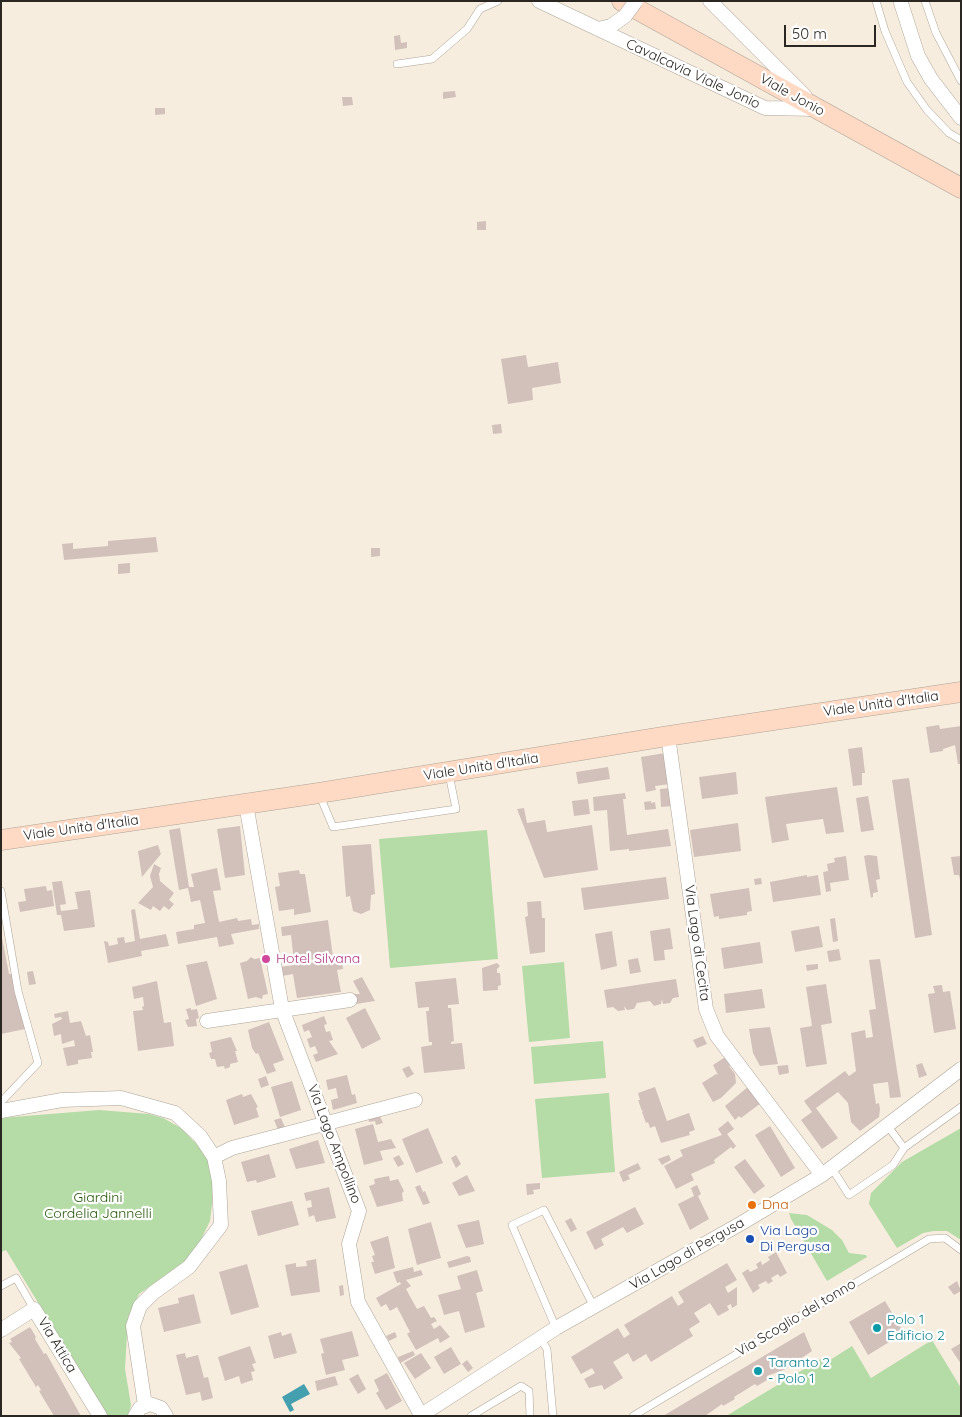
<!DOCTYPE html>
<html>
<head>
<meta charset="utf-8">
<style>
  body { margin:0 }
  #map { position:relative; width:962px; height:1417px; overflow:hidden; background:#f7eddf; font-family:Quicksand,sans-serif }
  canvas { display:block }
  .frame { position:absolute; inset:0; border:2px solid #2a2622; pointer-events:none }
  .scale { position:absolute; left:784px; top:25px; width:92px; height:22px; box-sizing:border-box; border:2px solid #2a2622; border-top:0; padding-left:6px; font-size:15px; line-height:18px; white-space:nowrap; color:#2a2622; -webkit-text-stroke:4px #fff; paint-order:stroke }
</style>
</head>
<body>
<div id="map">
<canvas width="962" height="1417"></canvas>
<div class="frame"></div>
<div class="scale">50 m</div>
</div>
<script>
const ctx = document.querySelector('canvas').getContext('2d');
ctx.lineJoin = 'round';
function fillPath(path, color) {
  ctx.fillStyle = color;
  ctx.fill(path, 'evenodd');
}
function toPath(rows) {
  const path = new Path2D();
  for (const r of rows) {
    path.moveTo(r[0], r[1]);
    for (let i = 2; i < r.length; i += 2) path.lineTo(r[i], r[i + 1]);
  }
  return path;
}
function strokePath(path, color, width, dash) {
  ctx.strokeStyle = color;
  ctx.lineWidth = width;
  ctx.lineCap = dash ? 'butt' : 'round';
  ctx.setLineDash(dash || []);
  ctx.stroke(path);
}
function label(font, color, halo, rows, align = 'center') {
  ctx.font = font + ' Quicksand,sans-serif';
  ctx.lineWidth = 4.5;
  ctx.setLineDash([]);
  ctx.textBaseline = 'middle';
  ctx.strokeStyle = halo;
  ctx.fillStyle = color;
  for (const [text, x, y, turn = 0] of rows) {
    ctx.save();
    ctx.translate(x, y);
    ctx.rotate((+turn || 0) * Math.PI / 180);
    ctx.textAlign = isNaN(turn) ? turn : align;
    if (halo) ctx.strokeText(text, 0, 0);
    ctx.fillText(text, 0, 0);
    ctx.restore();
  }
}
fillPath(toPath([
  [487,830,498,959,390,968,379,839],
  [564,962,570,1038,529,1042,522,966],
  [603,1041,606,1078,534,1084,531,1047],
  [609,1093,615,1172,542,1178,535,1099],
  [99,1110,149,1114,163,1118,181,1128,206,1154,211,1167,214,1187,210,1221,197,1248,188,1259,139,1294,128,1317,125,1369,131,1405,128,1416,107,1416,6,1250,1,1252,1,1118],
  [961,1128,961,1240,947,1231,934,1231,923,1233,897,1248,869,1204,871,1193,902,1162],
  [789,1213,807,1215,832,1230,842,1240,849,1253,866,1255,867,1257,827,1281,791,1219],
  [932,1340,961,1388,961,1416,726,1416,824,1357,827,1362,852,1346,871,1378]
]), '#b5dba7');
fillPath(toPath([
  [304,1384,310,1394,291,1404,294,1410,290,1412,282,1397]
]), '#449faf');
fillPath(toPath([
  [400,35,401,43,407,42,407,48,395,50,394,36],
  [455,91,456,97,443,99,443,92],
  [342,97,352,97,353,105,343,106],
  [155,108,165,108,165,114,155,115],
  [486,221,486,230,477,230,477,222],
  [526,355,528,367,558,362,561,383,532,388,533,400,508,404,501,359],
  [501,424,502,433,493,434,492,425],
  [156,537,158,552,64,560,62,544,73,543,73,549,108,546,108,541],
  [371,548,380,548,380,556,371,557],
  [130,563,130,573,118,574,118,564],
  [939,725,940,729,961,726,961,764,958,764,955,745,943,749,943,751,930,753,926,727],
  [862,747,865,773,862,773,862,785,853,786,848,749],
  [665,753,670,784,655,786,656,790,646,792,641,757],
  [608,767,610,779,578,784,576,772],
  [736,772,738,794,702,799,699,777],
  [909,778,932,935,915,938,892,780],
  [837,787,844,832,826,834,823,819,786,824,789,840,772,843,765,797],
  [670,788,672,806,661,807,660,789],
  [625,793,626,799,623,799,627,835,668,829,671,846,629,851,629,849,610,851,607,810,594,811,593,797],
  [868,796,874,830,861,832,856,798],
  [588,799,590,814,574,816,572,801],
  [651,801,651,803,655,802,656,809,645,810,644,802],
  [524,808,527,823,545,820,547,832,592,825,598,870,544,878,517,809],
  [738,823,741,851,694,857,690,830],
  [240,826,245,875,225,878,217,829],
  [180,828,189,887,194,887,191,874,217,868,221,890,213,891,219,922,237,918,238,921,251,919,252,925,259,924,259,929,231,934,234,944,219,947,217,937,178,944,176,932,194,929,194,925,205,923,200,900,191,902,188,888,179,890,169,830],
  [371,844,375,894,371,895,370,910,361,914,353,911,350,896,346,897,342,846],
  [158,845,161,854,142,877,138,851],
  [868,855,877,856,879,872,880,879,876,880,878,892,873,893,873,897,871,898,864,856],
  [846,856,849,880,830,883,831,891,826,892,823,872,828,871,827,864,835,862,834,858],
  [961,856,961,880,960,880,959,875,954,875,951,857],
  [154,864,161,868,159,874,160,881,174,893,169,900,174,904,169,910,164,906,160,911,153,906,151,910,138,903,153,887,150,876],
  [299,870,300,874,305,874,311,912,294,915,294,909,279,911,275,887,280,886,278,873],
  [807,875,807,877,818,875,821,895,773,902,770,882],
  [666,877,669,899,584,910,581,888],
  [761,878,762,884,755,885,754,879],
  [62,881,66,904,60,905,61,911,78,909,75,892,90,890,95,927,64,931,61,915,57,915,52,882],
  [46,886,47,891,52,890,54,906,20,912,18,902,26,901,24,889],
  [749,888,752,911,747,912,747,915,719,919,719,916,714,917,710,894],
  [541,901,542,918,545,918,545,952,530,954,525,917,528,916,527,902],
  [135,909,140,939,166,934,169,946,141,951,142,956,108,963,104,941,108,942,109,946,118,944,117,938,124,937,125,943,135,941,131,910],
  [835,918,838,941,833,942,830,919],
  [328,920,333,957,294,962,291,935,282,936,281,927],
  [819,926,823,947,795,952,791,931],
  [670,928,673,949,664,950,665,960,654,961,650,931],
  [612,931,617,966,601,970,595,934],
  [1,932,9,974,14,973,25,1029,1,1034],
  [760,942,763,963,724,969,721,948],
  [839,949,841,960,829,962,827,951],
  [251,957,254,959,260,958,268,994,263,995,262,999,256,997,248,999,240,963,247,961],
  [638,958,641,972,630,974,628,960],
  [880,959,901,1097,890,1098,888,1082,873,1084,876,1104,879,1103,880,1109,879,1117,860,1131,851,1122,848,1103,838,1092,816,1108,838,1138,822,1149,801,1120,812,1112,804,1101,845,1071,849,1076,856,1071,851,1033,865,1030,866,1038,873,1037,869,1010,876,1009,869,960],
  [207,961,217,999,196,1006,186,965],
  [323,961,323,965,342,962,343,969,337,970,341,992,297,998,293,974,282,976,280,967],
  [497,963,500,966,497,969,497,973,500,973,501,985,498,986,498,990,483,991,482,968],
  [818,964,818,969,807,971,806,965],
  [33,971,36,984,29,985,27,972],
  [362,977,375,1001,356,1004,355,994,360,994,353,981],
  [456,978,459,1004,448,1005,448,1008,451,1008,454,1041,451,1042,451,1044,462,1043,465,1069,424,1073,421,1047,432,1045,432,1042,429,1042,426,1011,429,1011,429,1007,418,1008,415,982],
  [676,979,679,997,673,998,670,1003,663,1004,662,999,661,1004,654,1006,650,1001,637,1003,634,1009,627,1010,624,1006,625,1010,618,1011,613,1007,607,1008,604,990],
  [157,981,164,1023,171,1022,174,1046,138,1051,133,1011,143,1010,142,1007,144,1006,143,997,134,999,132,987],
  [826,984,832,1023,821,1025,827,1064,806,1067,800,1028,812,1026,806,987],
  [942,985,943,992,950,991,956,1029,934,1033,928,994,935,993,933,986],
  [762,989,765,1008,726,1013,724,994],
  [191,1008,191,1010,197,1009,199,1018,196,1019,197,1026,188,1027,185,1020,189,1019,186,1009],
  [365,1008,381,1039,362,1049,346,1018],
  [68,1011,70,1023,81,1021,86,1036,90,1035,93,1052,91,1052,92,1058,78,1060,78,1064,67,1066,63,1048,75,1046,74,1040,62,1044,61,1034,54,1036,52,1024,62,1019,61,1017,55,1018,54,1014],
  [324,1016,327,1024,324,1025,326,1032,330,1031,333,1040,329,1041,338,1054,316,1062,313,1055,318,1053,315,1046,310,1048,307,1039,312,1037,309,1030,304,1032,302,1025],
  [269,1022,284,1060,273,1064,276,1071,267,1074,258,1053,256,1054,252,1048,248,1030],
  [770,1027,778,1064,760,1066,753,1053,749,1029],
  [703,1036,707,1044,697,1048,693,1040],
  [231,1037,237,1051,235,1051,238,1062,230,1064,230,1067,225,1069,224,1066,217,1067,215,1059,211,1059,209,1053,212,1052,210,1042],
  [727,1056,732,1064,729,1066,735,1074,736,1083,721,1098,713,1102,702,1083,716,1074,718,1075,713,1065],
  [922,1063,927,1075,919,1078,916,1065],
  [788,1065,789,1073,779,1075,777,1066],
  [409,1066,414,1074,407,1078,402,1069],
  [347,1075,352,1095,355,1094,357,1103,333,1110,331,1100,338,1098,336,1088,328,1090,326,1080],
  [266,1076,269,1085,261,1088,258,1079],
  [292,1081,301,1110,280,1117,271,1087],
  [749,1086,761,1103,741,1118,739,1116,735,1120,725,1106],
  [655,1087,667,1121,689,1113,695,1130,689,1132,690,1135,661,1143,655,1126,650,1128,648,1122,646,1123,642,1112,644,1110,642,1111,638,1100,640,1100,638,1093],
  [242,1094,243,1097,251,1094,258,1107,256,1108,259,1117,234,1125,226,1100],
  [379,1114,383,1123,376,1125,375,1121,369,1122,368,1117],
  [281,1118,286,1130,279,1132,274,1120],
  [728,1121,734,1129,727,1134,736,1146,733,1149,731,1147,714,1160,715,1163,691,1174,694,1180,676,1189,664,1166,683,1156,680,1150,722,1135,718,1129],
  [373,1124,378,1142,391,1139,396,1148,380,1151,383,1160,364,1165,355,1129],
  [770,1126,795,1168,781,1177,755,1135],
  [428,1128,443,1163,416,1173,402,1139],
  [318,1140,325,1163,296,1169,289,1149],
  [269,1154,276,1177,257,1183,256,1180,247,1182,241,1162],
  [399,1155,404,1164,398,1167,393,1158],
  [456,1155,461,1164,456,1168,451,1158],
  [669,1155,671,1160,662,1165,658,1159],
  [745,1159,765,1186,754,1194,734,1167],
  [638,1163,641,1169,628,1175,630,1179,623,1182,619,1172],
  [467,1175,475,1191,459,1196,452,1183],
  [389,1176,390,1181,398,1179,404,1191,402,1193,403,1201,377,1207,369,1186,375,1184,374,1179],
  [540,1183,540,1189,533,1190,534,1194,527,1195,526,1184],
  [420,1185,423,1192,425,1191,430,1203,423,1205,415,1187],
  [697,1185,701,1194,698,1196,709,1219,690,1230,678,1204,694,1196,691,1188],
  [329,1187,336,1218,316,1222,314,1215,309,1217,307,1208,312,1207,311,1200,306,1201,304,1193],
  [292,1201,299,1225,258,1236,251,1211],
  [635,1207,644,1224,627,1233,623,1227,601,1239,604,1245,595,1250,586,1232],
  [571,1218,577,1229,571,1232,565,1221],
  [479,1220,484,1244,466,1248,457,1225],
  [431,1222,441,1258,417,1265,408,1229],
  [388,1236,395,1268,375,1274,371,1262,374,1262,372,1256,375,1255,370,1242],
  [776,1252,787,1273,780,1277,778,1274,771,1278,773,1281,768,1284,766,1281,758,1285,760,1288,753,1293,742,1273,748,1269,750,1272,758,1268,756,1264,761,1261,762,1265,770,1260,768,1257],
  [467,1256,470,1257,471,1262,449,1268,447,1262],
  [316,1259,320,1292,291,1296,285,1265,296,1263,296,1267,307,1266,306,1261],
  [727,1263,737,1280,725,1287,728,1293,737,1287,737,1305,732,1308,731,1304,727,1306,729,1310,718,1316,710,1303,694,1313,700,1322,689,1329,693,1336,651,1362,646,1354,633,1362,628,1353,613,1362,623,1378,604,1390,602,1385,589,1388,584,1379,595,1373,592,1368,581,1374,571,1357,618,1328,624,1338,630,1334,624,1325,672,1296,678,1306,684,1302,678,1292],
  [247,1264,259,1307,231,1315,219,1272],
  [413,1267,414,1272,421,1270,423,1275,406,1280,411,1286,406,1289,417,1309,424,1306,431,1318,434,1317,437,1321,431,1324,434,1329,440,1325,450,1337,440,1343,438,1338,416,1350,407,1334,410,1332,397,1307,390,1311,386,1304,381,1307,376,1298,401,1284,400,1282,397,1283,393,1272],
  [477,1270,483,1291,476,1293,485,1327,465,1333,459,1311,444,1315,438,1295,461,1289,457,1276],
  [957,1281,961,1291,954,1295,948,1287],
  [343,1285,344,1295,340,1296,339,1286],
  [194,1294,201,1323,164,1332,158,1308,179,1303,178,1298],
  [885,1301,904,1333,868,1355,849,1322],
  [30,1327,36,1337,35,1339,44,1354,46,1353,81,1416,54,1416,39,1391,41,1390,38,1385,36,1387,19,1359,21,1358,9,1343,12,1342,10,1339],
  [352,1331,359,1356,342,1360,345,1370,326,1375,321,1354,324,1353,320,1339],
  [281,1332,282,1336,291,1333,297,1353,274,1359,268,1336],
  [395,1332,397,1337,389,1341,386,1336],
  [804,1332,812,1351,786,1369,767,1376,769,1379,757,1386,755,1384,734,1397,735,1399,723,1406,722,1404,705,1416,663,1416],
  [961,1343,961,1364,951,1349],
  [250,1346,256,1363,252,1364,255,1371,251,1372,253,1380,241,1384,239,1376,225,1381,218,1357],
  [451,1347,461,1364,444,1374,434,1357],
  [413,1351,415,1355,400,1363,398,1357],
  [185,1353,186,1358,198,1355,204,1378,208,1377,213,1398,202,1401,200,1392,186,1395,176,1355],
  [421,1353,431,1368,415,1379,404,1363],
  [467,1360,473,1368,468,1372,462,1364],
  [387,1373,402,1401,386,1410,376,1393,379,1391,374,1380],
  [358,1374,366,1389,358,1394,349,1379],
  [335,1376,338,1385,317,1391,315,1381]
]), '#d2c0bb');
const lane = toPath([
  [876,1,885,31,907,82,927,110,949,133,961,140],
  [925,1,936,33,961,81],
  [397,64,432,59,467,29,480,9,498,1],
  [320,796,333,827,456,809,449,774],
  [1,891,18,991,38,1063,1,1102],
  [887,1125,904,1148],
  [831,1167,849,1195,893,1165,904,1148,961,1107],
  [1,1286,16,1278,34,1309],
  [556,1328,512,1225,544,1210,594,1307],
  [540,1338,547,1349,553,1416],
  [471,1416,521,1386,529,1391,530,1416],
  [633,1416,929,1239,945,1238,961,1250]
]);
const street = toPath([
  [539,1,765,108,814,109],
  [710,1,805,96],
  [901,3,918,56,931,79,961,118],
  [598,29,611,26,625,16],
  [668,736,706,1009,717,1036,822,1175],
  [246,804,282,1009,359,1211,349,1244,358,1302,421,1415],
  [207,1021,350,1000],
  [1,1111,62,1100,121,1098,175,1113,200,1136,214,1157,219,1181,221,1225,189,1267,153,1293,140,1306,133,1326,145,1405],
  [214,1157,232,1148,415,1100],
  [1,1330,34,1309,100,1416],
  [135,1416,140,1408,150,1404,161,1408,166,1416],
  [420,1416,556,1328,740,1224,822,1175,961,1069]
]);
const secondary = toPath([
  [622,1,961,188],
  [1,840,319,793,668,736,961,692]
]);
strokePath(lane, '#ada497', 8);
strokePath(street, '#ada497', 15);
strokePath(secondary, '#ada497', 21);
strokePath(lane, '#fff', 7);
strokePath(street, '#fff', 14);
strokePath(secondary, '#fed9c3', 20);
const streetBridge = toPath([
  [625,16,636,1]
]);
strokePath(streetBridge, '#ada497', 15, []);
strokePath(streetBridge, '#fff', 14);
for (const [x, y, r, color] of [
  [266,959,5,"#d1479c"],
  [752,1205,5,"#e8710a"],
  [750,1239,5,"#1a4fb4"],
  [877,1328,5,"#0f9aa8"],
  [758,1371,5,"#0f9aa8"]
]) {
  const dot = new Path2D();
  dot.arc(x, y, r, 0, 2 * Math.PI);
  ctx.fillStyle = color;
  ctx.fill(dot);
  strokePath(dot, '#fff', 2);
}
label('14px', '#2a2622', '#fff', [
  ["Cavalcavia Viale Jonio",693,74,25],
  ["Viale Jonio",792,95,29],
  ["Viale Unità d'Italia",881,704,-8],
  ["Viale Unità d'Italia",481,767,-9],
  ["Viale Unità d'Italia",81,828,-8],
  ["Via Lago di Cecita",697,943,82],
  ["Via Lago Ampollino",334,1144,69],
  ["Via Lago di Pergusa",687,1254,-30],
  ["Via Scoglio del tonno",796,1318,-31],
  ["Via Attica",57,1345,59]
]);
label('14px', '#b23c85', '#fff', [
  ["Hotel Silvana",276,959]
], 'left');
label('14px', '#275808', '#fff', [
  ["Giardini",98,1198],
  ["Cordelia Jannelli",98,1214]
]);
label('14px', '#c56008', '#fff', [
  ["Dna",762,1205]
], 'left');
label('14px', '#164399', '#fff', [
  ["Via Lago",760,1231],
  ["Di Pergusa",760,1247]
], 'left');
label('14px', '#0d838f', '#fff', [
  ["Polo 1",887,1320],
  ["Edificio 2",887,1336],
  ["Taranto 2",768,1363],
  ["- Polo 1",768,1379]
], 'left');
</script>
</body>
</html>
